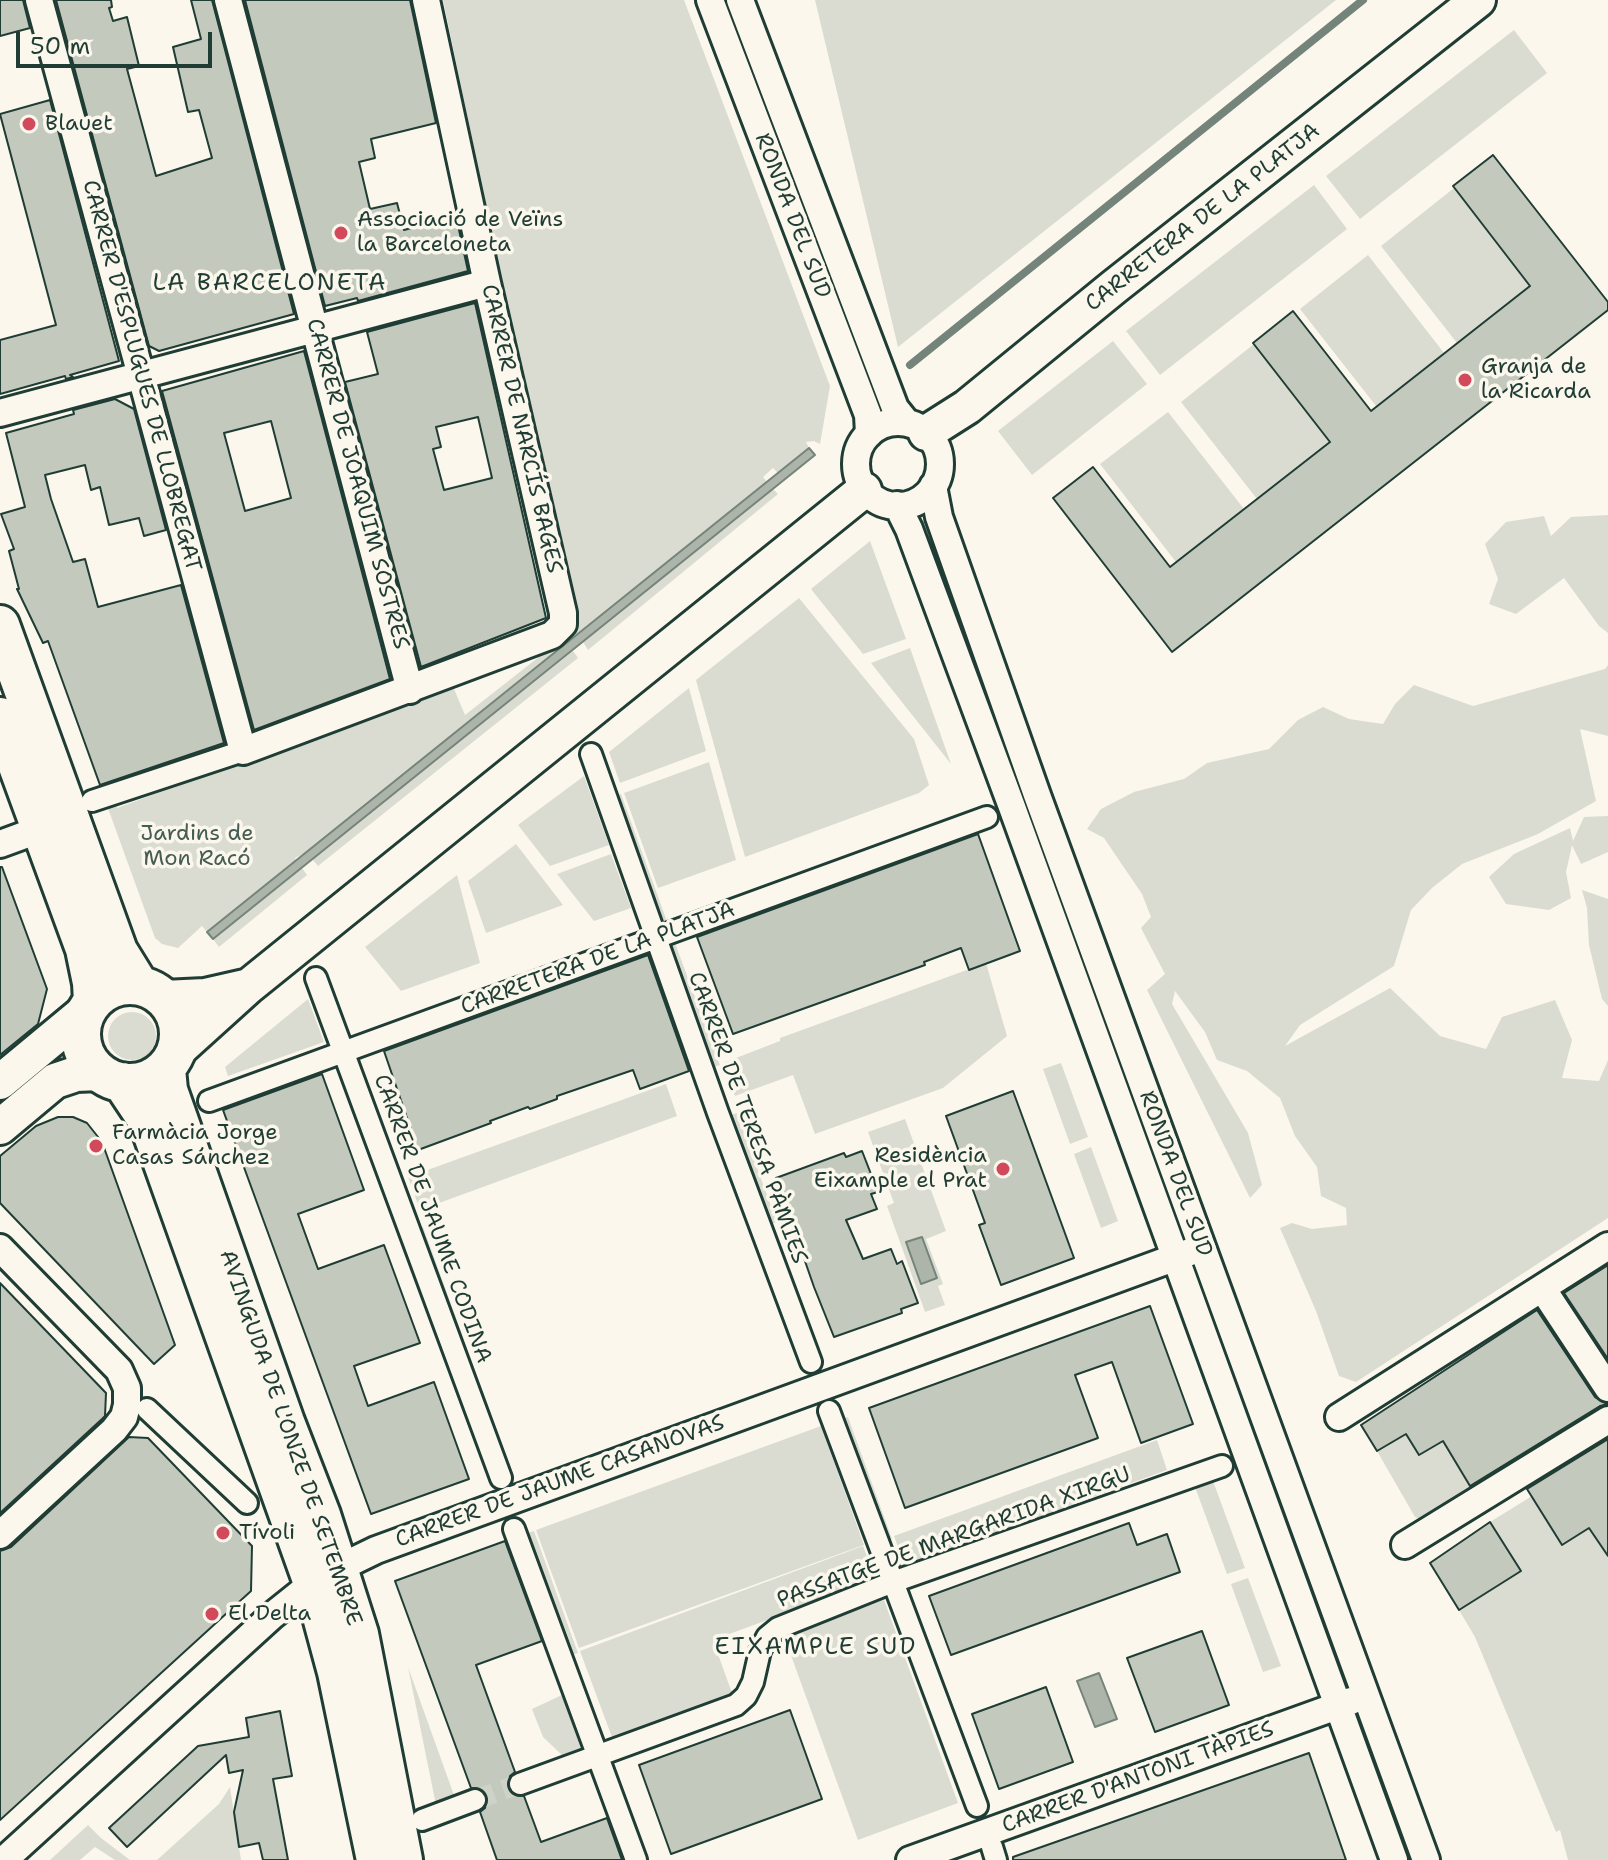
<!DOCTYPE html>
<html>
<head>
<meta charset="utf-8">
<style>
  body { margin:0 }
  #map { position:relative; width:1608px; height:1860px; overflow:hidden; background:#fbf7ec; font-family:"Shantell Sans",sans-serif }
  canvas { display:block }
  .scale { position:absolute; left:16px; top:32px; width:196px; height:36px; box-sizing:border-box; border:4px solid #1f3d34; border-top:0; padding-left:10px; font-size:24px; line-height:28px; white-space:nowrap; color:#1f3d34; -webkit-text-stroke:6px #fbf7ec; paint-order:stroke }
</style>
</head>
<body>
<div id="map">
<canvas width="1608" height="1860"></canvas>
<div class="scale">50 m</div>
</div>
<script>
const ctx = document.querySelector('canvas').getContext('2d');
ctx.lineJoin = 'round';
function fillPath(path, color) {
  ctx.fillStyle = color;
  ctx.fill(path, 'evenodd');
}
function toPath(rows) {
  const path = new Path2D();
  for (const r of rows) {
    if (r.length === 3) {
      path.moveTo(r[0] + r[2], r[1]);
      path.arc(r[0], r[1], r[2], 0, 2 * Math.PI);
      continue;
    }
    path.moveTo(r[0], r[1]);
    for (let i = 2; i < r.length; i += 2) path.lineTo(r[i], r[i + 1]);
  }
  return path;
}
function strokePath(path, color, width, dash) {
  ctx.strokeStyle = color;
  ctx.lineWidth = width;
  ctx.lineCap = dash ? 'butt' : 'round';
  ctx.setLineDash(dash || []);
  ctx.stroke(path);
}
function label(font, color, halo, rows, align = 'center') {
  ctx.font = font + ' "Shantell Sans",sans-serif';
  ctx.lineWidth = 7;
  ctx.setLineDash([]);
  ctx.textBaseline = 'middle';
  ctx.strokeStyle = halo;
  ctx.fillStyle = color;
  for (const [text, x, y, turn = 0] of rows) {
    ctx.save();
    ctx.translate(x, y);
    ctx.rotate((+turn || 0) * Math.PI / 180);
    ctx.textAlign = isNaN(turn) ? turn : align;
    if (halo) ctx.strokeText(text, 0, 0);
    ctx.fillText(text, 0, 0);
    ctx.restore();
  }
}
fillPath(toPath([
  [443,0,684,0,830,386,820,444,814,441,806,442,809,448,778,473,773,468,763,477,767,482,576,634],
  [815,0,1336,0,898,347],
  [1514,30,1547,73,1360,219,1326,176],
  [1314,185,1347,229,1160,375,1126,331],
  [1454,188,1530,286,1457,343,1381,246],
  [1368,255,1444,353,1376,406,1300,309],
  [1113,341,1147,384,1032,475,998,431],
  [1254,344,1330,442,1257,499,1181,402],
  [1168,412,1244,509,1176,562,1100,464],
  [773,489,778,494,588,650,583,642],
  [1608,515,1608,633,1599,626,1564,578,1516,614,1489,604,1498,579,1485,544,1506,522,1544,516,1551,536,1571,517],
  [870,541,906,639,863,654,811,589],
  [799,598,914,739,929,785,919,793,745,857,696,680],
  [563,638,566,642,307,852,295,858,296,861,207,932,202,926,178,948,162,944,155,938,105,800,114,799,117,808,452,684,465,715],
  [910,648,951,764,871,663],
  [573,651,578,658,318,866,312,859],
  [1608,665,1608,736,1580,729,1596,801,1538,834,1462,864,1432,888,1411,910,1394,966,1300,1025,1285,1046,1390,988,1440,1036,1486,1049,1502,1017,1555,1000,1572,1040,1562,1078,1599,1081,1608,1060,1608,1218,1356,1382,1339,1376,1316,1311,1280,1228,1292,1223,1312,1229,1347,1225,1346,1208,1321,1196,1317,1167,1295,1136,1280,1098,1247,1071,1217,1060,1205,1032,1175,991,1172,1004,1248,1133,1262,1185,1250,1198,1147,990,1165,974,1141,928,1151,917,1142,894,1104,838,1087,829,1101,809,1134,792,1184,779,1207,763,1269,749,1298,720,1323,707,1349,719,1383,724,1395,704,1414,685,1473,706,1605,669],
  [689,688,706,751,620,783,609,752],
  [709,762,736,860,658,888,624,793],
  [584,776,609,845,550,866,518,825],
  [621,794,669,927,663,930,615,796],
  [1608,816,1608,852,1581,864,1572,845,1566,872,1571,898,1549,910,1506,904,1489,877,1514,854,1570,828,1573,841,1584,817],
  [516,844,563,905,486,933,468,881],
  [611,854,631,908,594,921,557,874],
  [302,868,307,875,219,947,213,939],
  [457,875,480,963,401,991,365,947],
  [1582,890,1608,899,1608,1006,1602,999,1589,945,1587,908],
  [675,943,720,1065,714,1067,670,945],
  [986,963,1007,1036,943,1088,815,1134,793,1075,735,1096,723,1063,780,1041,780,1038],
  [308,999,324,1042,228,1076,225,1067],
  [132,1036,24],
  [1061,1063,1088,1137,1070,1144,1043,1069],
  [666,1084,677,1116,420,1210,408,1177],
  [737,1113,777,1222,771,1224,731,1115],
  [905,1119,946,1231,926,1239,943,1284,938,1286,945,1305,925,1312,887,1206,894,1203,868,1132],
  [1091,1147,1118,1221,1101,1228,1074,1154],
  [423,1227,509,1464,503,1466,416,1229],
  [848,1417,892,1539,886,1541,842,1419],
  [821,1426,864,1545,579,1648,536,1530],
  [1406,1434,1419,1454,1443,1441,1473,1490,1422,1520,1415,1517,1377,1451],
  [1157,1440,1167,1470,905,1566,894,1536],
  [1213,1481,1245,1568,1227,1574,1195,1487],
  [1532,1496,1589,1528,1608,1556,1608,1860,1568,1860,1560,1830,1556,1832,1475,1637,1459,1610,1520,1571,1490,1522],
  [534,1531,578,1653,572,1655,527,1533],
  [863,1546,876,1580,713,1640,733,1696,613,1740,580,1651],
  [1248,1578,1281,1666,1263,1672,1231,1584],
  [884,1600,958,1803,858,1840,784,1636],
  [408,1667,455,1798,436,1805],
  [562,1695,582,1751,565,1758,543,1737,532,1709],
  [230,1787,241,1860,157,1860,219,1804],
  [88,1825,101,1838,130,1860,115,1860,95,1847,80,1860,50,1860]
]), '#dbdcd1');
const water = toPath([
  [809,448,815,455,213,939,207,932,809,448],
  [922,1237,937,1278,921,1284,906,1242,922,1237],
  [1099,1673,1117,1719,1095,1727,1077,1681,1099,1673]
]);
fillPath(water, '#adb4aa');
strokePath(water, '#74847b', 2);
strokePath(toPath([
  [910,365,1363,0]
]), '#74847b', 8);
const building = toPath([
  [0,0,23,0,30,28,0,36,0,0],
  [56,0,111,0,112,7,109,8,113,21,127,17,139,66,127,69,156,176,212,158,199,110,188,112,173,47,201,39,191,0,212,0,294,314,159,351,149,346,56,0],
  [245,0,410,0,436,123,371,139,375,158,359,162,370,209,397,203,404,230,456,216,468,271,358,301,357,298,325,306,245,0],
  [50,100,119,361,70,375,73,377,66,379,65,376,0,394,0,340,56,325,0,114,50,100],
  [1493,155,1608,302,1608,310,1172,652,1053,498,1093,467,1170,567,1330,442,1253,343,1293,311,1371,411,1530,286,1453,186,1493,155],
  [475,303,546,618,421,667,345,382,378,374,367,332,475,303],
  [478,417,492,478,444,490,433,449,441,447,436,427,478,417],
  [304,351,390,679,254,730,162,391,304,351],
  [271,421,291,498,245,511,224,433,271,421],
  [115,399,134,409,166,530,144,536,139,518,109,525,100,487,91,490,85,465,45,475,51,499,73,562,85,559,98,607,181,585,224,743,100,785,48,641,43,643,17,589,19,589,9,551,14,549,1,514,25,507,6,433,74,414,73,410,115,399],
  [978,834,1020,951,969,970,961,948,924,962,925,965,733,1034,697,937,978,834],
  [0,867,2,867,47,989,38,1024,0,1055,0,867],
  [648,955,689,1071,640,1089,633,1070,557,1096,557,1099,530,1109,528,1107,490,1121,491,1123,418,1150,384,1051,648,955],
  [322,1074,364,1190,298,1214,318,1269,384,1245,420,1343,354,1366,368,1406,434,1382,469,1479,371,1514,223,1110,322,1074],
  [1013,1091,1074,1258,1001,1285,979,1225,985,1223,946,1116,1013,1091],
  [58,1117,73,1117,87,1123,102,1142,175,1345,154,1364,0,1203,0,1156,36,1126,58,1117],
  [862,1151,878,1192,871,1194,877,1209,846,1220,863,1259,891,1249,897,1264,902,1261,918,1303,901,1309,902,1313,834,1337,814,1287,776,1178,844,1153,846,1157,862,1151],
  [1608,1265,1608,1359,1564,1293,1608,1265],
  [0,1283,106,1393,105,1416,102,1419,0,1513,0,1283],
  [1150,1306,1193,1424,1141,1443,1112,1362,1075,1375,1098,1438,905,1508,869,1408,1150,1306],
  [1537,1310,1595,1397,1608,1404,1600,1406,1470,1486,1443,1441,1419,1455,1406,1434,1377,1451,1361,1425,1537,1310],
  [129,1437,148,1438,252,1546,251,1591,0,1820,0,1551,11,1547,129,1437],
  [1608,1439,1608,1556,1589,1528,1562,1545,1527,1489,1608,1439],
  [1490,1522,1521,1571,1459,1610,1430,1563,1490,1522],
  [1129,1523,1137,1545,1167,1534,1180,1572,951,1655,929,1596,1129,1523],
  [505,1541,542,1641,476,1665,515,1772,510,1776,508,1788,512,1794,524,1796,541,1842,607,1818,622,1860,497,1860,480,1812,485,1808,487,1796,483,1790,471,1788,395,1581,505,1541],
  [1202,1631,1229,1705,1155,1732,1127,1658,1202,1631],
  [1046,1687,1073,1762,999,1789,972,1714,1046,1687],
  [790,1710,822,1799,671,1854,639,1765,790,1710],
  [280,1711,292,1776,273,1779,288,1860,263,1860,259,1843,239,1847,234,1812,243,1770,229,1773,226,1755,127,1847,109,1828,198,1746,249,1737,246,1718,280,1711],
  [1309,1753,1346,1860,1013,1860,1013,1857,1309,1753]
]);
fillPath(building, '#c4c9be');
strokePath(building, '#1f3d34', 2);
strokePath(toPath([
  [475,1800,520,1784]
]), '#cfd2c7', 20, [20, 10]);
const pedestrian = toPath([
  [591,754,718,1113,811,1362],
  [92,801,243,751],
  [316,978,501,1478],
  [209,1101,987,817],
  [147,1409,247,1503],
  [829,1411,977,1806],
  [514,1529,636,1860],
  [520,1784,736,1705,746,1696,753,1682,760,1651,767,1637,778,1628,893,1582,1222,1466],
  [422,1820,475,1800],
  [992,1847,996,1860]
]);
const minor = toPath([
  [39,0,243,751,552,635,563,624,563,613,487,283,426,0],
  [228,0,410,690],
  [710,0,868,415,869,434],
  [740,0,895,408,907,423],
  [0,413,487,283],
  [898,464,42],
  [933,486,939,517,1037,795,1426,1860],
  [897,505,909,529,1012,807,1394,1860],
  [0,844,41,829],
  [0,1248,119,1370,127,1388,127,1405,124,1417,114,1430,0,1535],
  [1542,1288,1608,1388],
  [1339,1417,1608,1246],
  [1405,1545,1608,1420],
  [4,1860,273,1615,313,1583,339,1568,376,1550,1190,1252],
  [910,1860,1351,1701]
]);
const tertiary = toPath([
  [926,433,967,407,1114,287,1478,0],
  [164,998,205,996,249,986],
  [176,1052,249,986,864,490],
  [0,1082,88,1009],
  [0,1127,55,1081,76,1074,100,1073]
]);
const secondary = toPath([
  [0,625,118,951,139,985],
  [0,717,85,949,92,983,93,1002],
  [130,1034,49],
  [166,1069,168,1090,285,1422,321,1515,359,1634,403,1860],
  [122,1082,148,1121,154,1138,313,1583,337,1672,376,1860]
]);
strokePath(pedestrian, '#1f3d34', 26);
strokePath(minor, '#1f3d34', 32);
strokePath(tertiary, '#1f3d34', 40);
strokePath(secondary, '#1f3d34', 44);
strokePath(pedestrian, '#fbf7ec', 20);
strokePath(minor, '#fbf7ec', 26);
strokePath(tertiary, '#fbf7ec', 34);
strokePath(secondary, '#fbf7ec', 38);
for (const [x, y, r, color] of [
  [29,124,8,"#d1495b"],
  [341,233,8,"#d1495b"],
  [1465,380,8,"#d1495b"],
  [96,1146,8,"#d1495b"],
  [1003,1169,8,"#d1495b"],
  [223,1533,8,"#d1495b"],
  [212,1614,8,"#d1495b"]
]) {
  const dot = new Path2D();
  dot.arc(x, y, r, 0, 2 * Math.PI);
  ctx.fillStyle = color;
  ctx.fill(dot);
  strokePath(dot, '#fbf7ec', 3);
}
label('22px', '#1f3d34', '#fbf7ec', [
  ["Blauet",45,124],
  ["Associació de Veïns",357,220],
  ["la Barceloneta",357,245],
  ["Granja de",1481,367],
  ["la Ricarda",1481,392],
  ["Farmàcia Jorge",112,1133],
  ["Casas Sánchez",112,1158],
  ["Residència",987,1156,"right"],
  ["Eixample el Prat",987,1181,"right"],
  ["Tívoli",239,1533],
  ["El Delta",228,1614]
], 'left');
label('22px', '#1f3d34', '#fbf7ec', [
  ["RONDA DEL SUD",792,216,69],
  ["CARRETERA DE LA PLATJA",1203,218,-38],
  ["CARRER D'ESPLUGUES DE LLOBREGAT",141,376,75],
  ["CARRER DE NARCÍS BAGES",521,429,77],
  ["CARRER DE JOAQUIM SOSTRES",357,484,75],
  ["CARRETERA DE LA PLATJA",598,959,-20],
  ["CARRER DE TERESA PÀMIES",747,1118,70],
  ["RONDA DEL SUD",1175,1174,70],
  ["CARRER DE JAUME CODINA",432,1219,70],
  ["AVINGUDA DE L'ONZE DE SETEMBRE",290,1438,71],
  ["CARRER DE JAUME CASANOVAS",560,1482,-20],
  ["PASSATGE DE MARGARIDA XIRGU",954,1538,-20],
  ["CARRER D'ANTONI TÀPIES",1138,1778,-20]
]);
label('22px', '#455d53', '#fbf7ec', [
  ["Jardins de",197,834],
  ["Mon Racó",197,859]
]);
ctx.letterSpacing = '2px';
label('24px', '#1f3d34', '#fbf7ec', [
  ["LA BARCELONETA",270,284],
  ["EIXAMPLE SUD",816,1648]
]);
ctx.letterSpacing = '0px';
</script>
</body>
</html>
